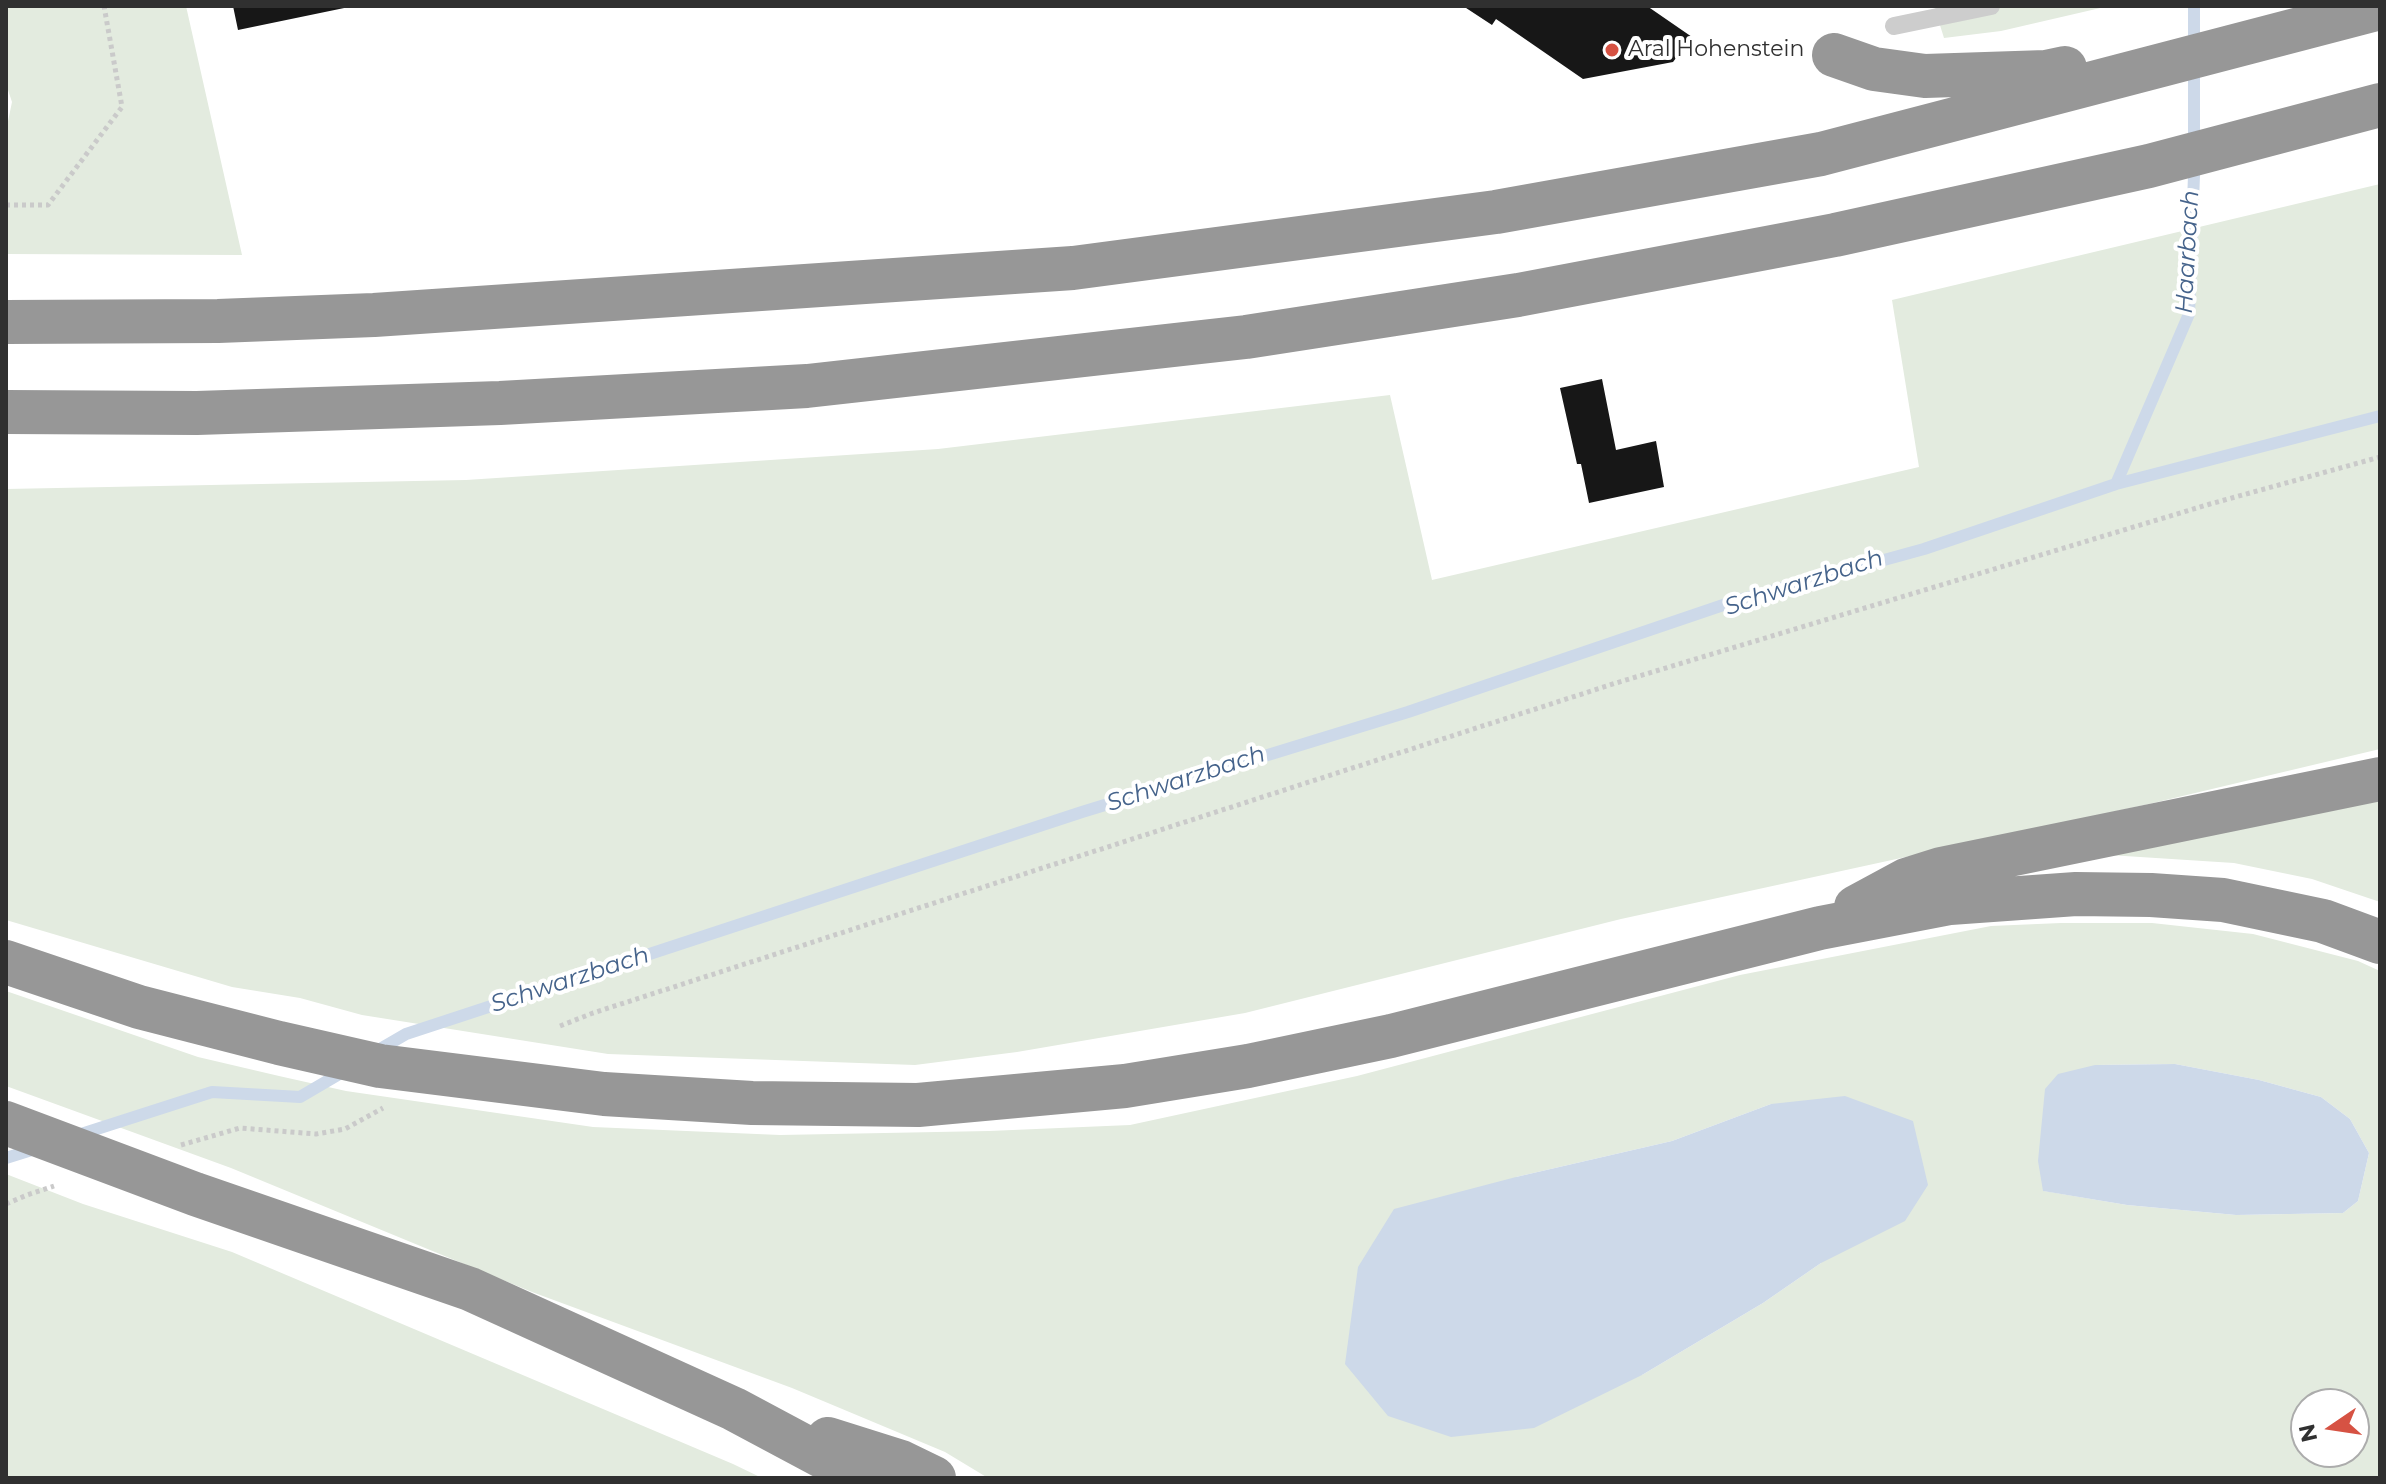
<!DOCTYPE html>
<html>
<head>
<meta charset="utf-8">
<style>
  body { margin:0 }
  #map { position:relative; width:2386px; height:1484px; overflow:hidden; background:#fff; font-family:Montserrat,sans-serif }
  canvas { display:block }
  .frame { position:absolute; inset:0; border:8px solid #303030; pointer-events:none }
  .north { position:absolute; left:2290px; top:1388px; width:80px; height:80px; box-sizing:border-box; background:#fff; border:2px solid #acacac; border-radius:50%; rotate:257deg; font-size:22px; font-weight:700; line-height:32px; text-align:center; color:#303030 }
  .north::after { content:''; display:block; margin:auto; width:28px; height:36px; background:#d65243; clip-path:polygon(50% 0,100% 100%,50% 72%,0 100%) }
</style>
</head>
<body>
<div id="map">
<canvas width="2386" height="1484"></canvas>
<div class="frame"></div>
<div class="north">N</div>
</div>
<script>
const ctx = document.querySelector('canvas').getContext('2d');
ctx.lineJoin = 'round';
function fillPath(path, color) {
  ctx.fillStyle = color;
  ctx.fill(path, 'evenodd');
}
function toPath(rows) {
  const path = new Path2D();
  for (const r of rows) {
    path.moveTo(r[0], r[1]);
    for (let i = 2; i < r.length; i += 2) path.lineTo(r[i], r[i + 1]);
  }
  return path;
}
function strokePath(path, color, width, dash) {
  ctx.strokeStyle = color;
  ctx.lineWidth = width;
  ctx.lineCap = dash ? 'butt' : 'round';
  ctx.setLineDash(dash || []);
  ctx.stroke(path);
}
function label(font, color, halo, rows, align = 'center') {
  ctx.font = font + ' Montserrat,sans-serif';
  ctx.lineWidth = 8;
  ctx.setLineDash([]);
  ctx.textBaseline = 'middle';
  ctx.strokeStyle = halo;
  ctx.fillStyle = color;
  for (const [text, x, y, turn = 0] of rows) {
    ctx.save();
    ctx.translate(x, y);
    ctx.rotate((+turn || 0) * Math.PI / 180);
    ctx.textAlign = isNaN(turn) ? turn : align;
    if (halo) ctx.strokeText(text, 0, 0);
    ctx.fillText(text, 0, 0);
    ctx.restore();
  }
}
fillPath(toPath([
  [6,6,186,6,242,255,6,254,6,131,12,102,6,84],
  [1934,6,2109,6,2001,31,1944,38],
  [2380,184,2380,749,2149,804,1621,919,1245,1013,1017,1052,915,1065,608,1054,362,1015,300,998,232,987,6,920,6,489,466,480,938,449,1390,395,1432,580,1919,467,1892,300],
  [2380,793,2380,902,2312,879,2234,863,2109,855],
  [2061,923,2152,923,2253,934,2358,961,2380,971,2380,1478,988,1478,945,1452,792,1388,532,1292,231,1168,6,1086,6,991,198,1057,279,1076,346,1091,593,1127,780,1135,989,1131,1130,1125,1357,1076,1740,975,1991,926],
  [2175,1064,2259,1080,2321,1097,2350,1119,2369,1153,2358,1201,2343,1213,2236,1215,2127,1205,2044,1191,2095,1065],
  [1771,1104,1821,1263,1763,1303,1642,1375,1516,1177,1672,1141],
  [2306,1404,2354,1404,2354,1452,2306,1452],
  [6,1174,83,1204,232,1252,733,1464,762,1478,6,1478]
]), '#e3ebdf');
fillPath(toPath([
  [2175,1064,2259,1080,2321,1097,2350,1119,2369,1153,2358,1201,2343,1213,2236,1215,2127,1205,2043,1191,2038,1161,2045,1089,2058,1074,2095,1065],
  [1845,1096,1913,1121,1928,1185,1905,1221,1821,1263,1763,1303,1642,1375,1534,1428,1451,1437,1388,1416,1345,1364,1358,1267,1394,1209,1516,1177,1672,1141,1771,1104]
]), '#cdd9e9');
strokePath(toPath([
  [2194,47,2194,6],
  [2116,484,2189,314,2194,175,2194,65],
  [375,1052,406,1034,1082,812,1408,712,1735,601,1924,549,2116,484,2380,416],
  [75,1136,212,1092,300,1097,346,1070],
  [6,1158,38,1148]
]), '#cdd9e9', 12);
fillPath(toPath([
  [233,6,349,6,349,7,238,30],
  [1463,6,1647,6,1692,37,1673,62,1583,79,1496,19,1492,25],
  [1602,379,1616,450,1656,441,1664,487,1589,503,1581,464,1577,464,1560,388]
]), '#171717');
strokePath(toPath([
  [6,205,48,205,122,107,104,6],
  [560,1026,593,1013,1616,683,2210,504,2380,457],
  [181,1145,240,1128,316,1134,345,1129,383,1108],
  [6,1204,27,1195,54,1186]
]), '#cacaca', 5, [4, 4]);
strokePath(toPath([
  [1894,26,1991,6]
]), '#cdcdcd', 18);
strokePath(toPath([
  [1834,55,1874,69,1925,76,2046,72,2065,68],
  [6,322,218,321,374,315,1073,268,1496,212,1821,154,2380,8],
  [6,412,197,413,500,403,807,386,1246,337,1518,295,1835,235,2149,166,2380,105],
  [1856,907,1906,880,1941,869,2380,779],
  [6,962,139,1007,279,1043,380,1066,604,1094,752,1103,918,1105,1125,1086,1248,1066,1391,1036,1820,928,1950,903,2076,894,2151,895,2223,900,2323,921,2380,942],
  [6,1123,195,1194,470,1289,734,1409,863,1478],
  [828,1439,901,1462,934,1478]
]), '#979797', 44);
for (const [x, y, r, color] of [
  [1612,50,8,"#d65243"]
]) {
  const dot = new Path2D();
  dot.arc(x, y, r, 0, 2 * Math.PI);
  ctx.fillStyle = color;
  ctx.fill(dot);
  strokePath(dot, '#fff', 3);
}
label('22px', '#303030', '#fff', [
  ["Aral Hohenstein",1628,50]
], 'left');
label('italic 24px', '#45638b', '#fff', [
  ["Haarbach",2188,252,-87],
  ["Schwarzbach",1804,583,-18],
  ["Schwarzbach",1186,779,-18],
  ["Schwarzbach",570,980,-18]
]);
</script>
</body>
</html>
